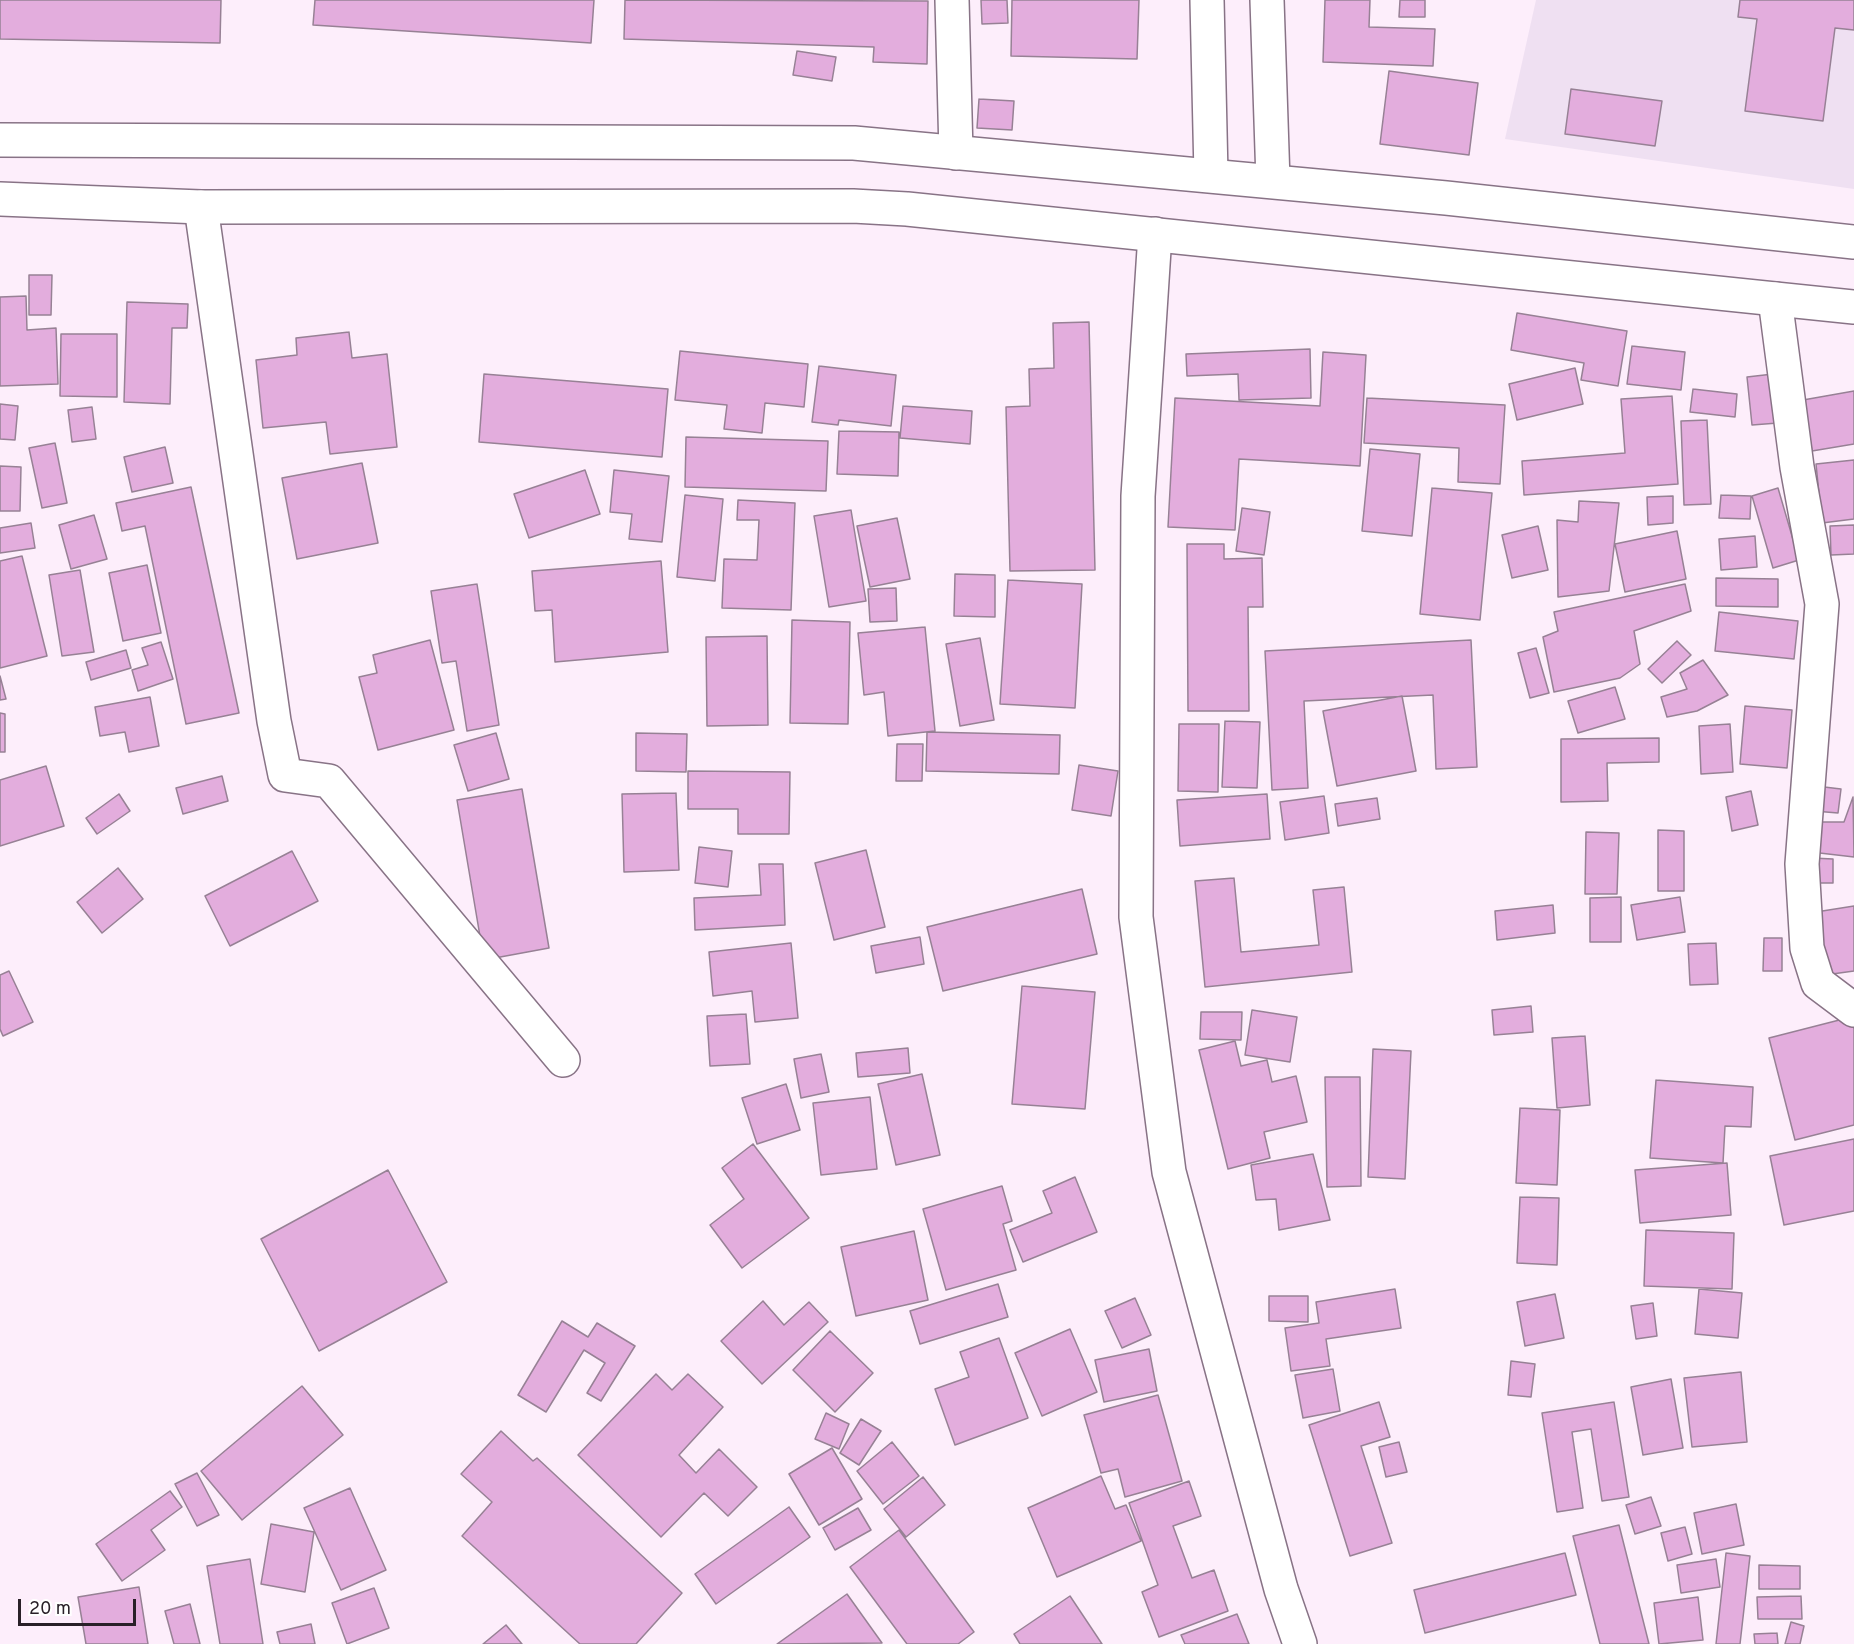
<!DOCTYPE html>
<html>
<head>
<meta charset="utf-8">
<style>
  body { margin:0 }
  #map { position:relative; width:1854px; height:1644px; overflow:hidden; background:#fdeefb; font-family:Overpass,sans-serif }
  canvas { display:block }
  .scale { position:absolute; left:18px; top:1599px; width:118px; height:27px; box-sizing:border-box; border:3px solid #292028; border-top:0; padding-left:8px; font-size:18px; line-height:21px; white-space:nowrap; color:#292028; -webkit-text-stroke:4px #fff; paint-order:stroke }
</style>
</head>
<body>
<div id="map">
<canvas width="1854" height="1644"></canvas>
<div class="scale">20 m</div>
</div>
<script>
const ctx = document.querySelector('canvas').getContext('2d');
ctx.lineJoin = 'round';
function fillPath(path, color) {
  ctx.fillStyle = color;
  ctx.fill(path, 'evenodd');
}
function toPath(rows) {
  const path = new Path2D();
  for (const r of rows) {
    path.moveTo(r[0], r[1]);
    for (let i = 2; i < r.length; i += 2) path.lineTo(r[i], r[i + 1]);
  }
  return path;
}
function strokePath(path, color, width, dash) {
  ctx.strokeStyle = color;
  ctx.lineWidth = width;
  ctx.lineCap = dash ? 'butt' : 'round';
  ctx.setLineDash(dash || []);
  ctx.stroke(path);
}
fillPath(toPath([
  [1536,0,1854,0,1854,189,1505,139]
]), '#efe0f2');
const building = toPath([
  [0,0,221,0,220,43,0,39,0,0],
  [315,0,594,0,591,43,313,25,315,0],
  [625,0,928,1,927,64,873,62,874,47,624,39,625,0],
  [981,0,1007,0,1008,23,982,24,981,0],
  [1012,0,1139,0,1137,59,1011,56,1012,0],
  [1325,0,1370,0,1369,27,1435,29,1433,66,1323,62,1325,0],
  [1400,0,1425,0,1425,17,1399,17,1400,0],
  [1740,0,1854,0,1854,30,1835,28,1823,121,1745,111,1757,19,1738,17,1740,0],
  [797,51,836,57,832,81,793,75,797,51],
  [1389,71,1478,83,1469,155,1380,144,1389,71],
  [1571,89,1662,101,1655,146,1565,134,1571,89],
  [979,99,1014,101,1012,130,977,128,979,99],
  [29,275,52,275,51,315,29,315,29,275],
  [26,296,27,330,56,328,58,384,0,386,0,297,26,296],
  [127,302,188,304,187,328,172,328,170,404,124,402,127,302],
  [1517,313,1627,331,1618,386,1581,380,1584,363,1511,350,1517,313],
  [1089,322,1095,570,1010,571,1006,407,1030,406,1029,369,1054,368,1053,323,1089,322],
  [349,332,352,358,387,354,397,447,330,454,326,422,263,428,256,360,297,355,296,338,349,332],
  [61,334,117,334,117,397,60,396,61,334],
  [1632,346,1685,352,1681,390,1627,384,1632,346],
  [1310,349,1311,398,1239,400,1238,374,1187,376,1186,354,1310,349],
  [680,351,808,364,804,407,765,403,762,433,724,429,727,405,675,400,680,351],
  [1323,352,1366,355,1360,466,1239,459,1235,530,1168,527,1175,398,1320,406,1323,352],
  [819,366,896,375,891,426,839,420,838,425,812,422,819,366],
  [1575,368,1583,404,1517,420,1509,384,1575,368],
  [484,374,668,389,662,457,479,442,484,374],
  [1773,374,1778,423,1752,425,1747,377,1773,374],
  [1693,389,1737,394,1735,417,1690,412,1693,389],
  [1854,391,1854,444,1812,451,1803,400,1854,391],
  [1672,396,1678,484,1524,495,1522,461,1625,453,1621,399,1672,396],
  [1367,398,1505,405,1500,484,1458,482,1459,448,1364,443,1367,398],
  [0,404,18,406,15,440,0,439,0,404],
  [903,406,972,411,970,444,900,438,903,406],
  [92,407,96,439,72,442,68,410,92,407],
  [1707,420,1711,504,1684,505,1681,421,1707,420],
  [839,431,899,432,898,476,837,474,839,431],
  [686,437,828,441,826,491,685,487,686,437],
  [55,443,67,503,42,508,29,448,55,443],
  [165,447,173,483,132,492,124,457,165,447],
  [1370,449,1420,454,1412,536,1362,531,1370,449],
  [1854,460,1854,519,1822,523,1816,464,1854,460],
  [362,463,378,543,297,559,282,478,362,463],
  [0,466,21,467,20,511,0,511,0,466],
  [585,470,600,514,529,538,514,494,585,470],
  [614,470,669,476,662,542,629,539,632,514,610,512,614,470],
  [191,487,239,713,186,724,145,526,122,531,116,503,191,487],
  [1432,488,1492,493,1480,620,1420,614,1432,488],
  [1778,488,1799,560,1773,568,1752,496,1778,488],
  [685,495,723,499,715,581,677,577,685,495],
  [1721,495,1751,496,1750,519,1719,518,1721,495],
  [1673,496,1673,523,1648,525,1647,497,1673,496],
  [738,500,795,503,791,610,722,608,724,559,757,560,759,520,737,520,738,500],
  [1579,501,1619,503,1609,591,1558,597,1557,520,1578,522,1579,501],
  [1242,508,1270,512,1264,555,1236,551,1242,508],
  [851,510,866,601,829,607,814,516,851,510],
  [94,515,107,559,71,569,59,525,94,515],
  [897,518,910,579,870,587,857,526,897,518],
  [31,523,35,548,0,553,0,528,31,523],
  [1854,525,1854,554,1831,555,1830,526,1854,525],
  [1538,526,1548,570,1512,578,1502,535,1538,526],
  [1677,531,1686,579,1625,592,1615,544,1677,531],
  [1755,536,1757,567,1721,570,1719,539,1755,536],
  [1187,544,1224,544,1224,559,1262,558,1263,607,1248,607,1249,711,1188,711,1187,544],
  [22,556,47,656,0,668,0,561,22,556],
  [661,561,668,652,555,662,552,610,535,611,532,571,661,561],
  [147,565,161,633,123,641,109,573,147,565],
  [80,570,94,652,62,656,49,575,80,570],
  [955,574,995,575,995,617,954,616,955,574],
  [1716,578,1778,579,1778,607,1716,606,1716,578],
  [1008,580,1082,584,1075,708,1000,704,1008,580],
  [477,584,499,725,467,731,456,661,442,663,431,591,477,584],
  [1685,584,1691,611,1634,631,1640,664,1620,678,1554,692,1543,637,1558,631,1554,612,1685,584],
  [896,588,897,621,870,622,868,589,896,588],
  [1719,612,1798,621,1794,659,1715,651,1719,612],
  [792,620,850,622,848,724,790,723,792,620],
  [925,627,935,731,888,736,884,692,864,695,858,633,925,627],
  [767,636,768,725,707,726,706,637,767,636],
  [980,638,994,720,960,726,946,644,980,638],
  [430,640,454,730,378,750,359,677,377,673,373,655,430,640],
  [1471,640,1477,767,1436,769,1433,695,1304,701,1308,788,1272,790,1265,651,1471,640],
  [1677,641,1691,655,1662,683,1648,669,1677,641],
  [161,642,173,679,138,691,132,670,148,665,142,648,161,642],
  [1536,648,1549,693,1530,698,1518,653,1536,648],
  [126,650,131,668,91,680,86,662,126,650],
  [1703,660,1728,695,1697,711,1667,717,1661,697,1687,689,1680,673,1703,660],
  [0,676,6,699,0,700,0,676],
  [1615,687,1625,719,1578,733,1568,701,1615,687],
  [1402,696,1416,771,1337,786,1323,711,1402,696],
  [150,697,159,746,129,752,125,732,100,736,95,707,150,697],
  [1745,706,1792,710,1787,768,1740,764,1745,706],
  [0,713,5,714,5,752,0,752,0,713],
  [1225,721,1260,722,1257,788,1222,787,1225,721],
  [1179,724,1219,724,1218,792,1178,791,1179,724],
  [1730,724,1733,772,1701,774,1699,726,1730,724],
  [927,732,1060,735,1059,774,926,771,927,732],
  [496,733,509,779,468,791,454,745,496,733],
  [636,733,687,734,686,772,636,771,636,733],
  [1659,738,1659,762,1607,763,1608,801,1561,802,1561,739,1659,738],
  [897,744,923,744,922,781,896,781,897,744],
  [1079,765,1118,771,1111,816,1072,810,1079,765],
  [46,766,64,826,0,846,0,780,46,766],
  [688,771,790,772,789,834,738,834,738,809,688,809,688,771],
  [222,776,228,801,183,814,176,788,222,776],
  [1816,786,1841,789,1838,813,1814,811,1816,786],
  [522,789,549,948,484,960,457,800,522,789],
  [1751,791,1758,825,1732,831,1726,797,1751,791],
  [676,793,679,870,624,872,622,794,676,793],
  [119,794,130,811,97,834,86,818,119,794],
  [1267,794,1270,839,1180,846,1177,800,1267,794],
  [1324,796,1329,833,1285,840,1280,802,1324,796],
  [1853,797,1854,857,1811,852,1815,822,1844,822,1853,797],
  [1377,798,1380,819,1338,826,1335,804,1377,798],
  [1658,830,1684,831,1684,891,1658,891,1658,830],
  [1586,832,1619,833,1617,894,1585,894,1586,832],
  [699,847,732,851,728,887,695,883,699,847],
  [866,850,885,927,834,940,815,863,866,850],
  [292,851,318,901,230,946,205,896,292,851],
  [1812,858,1833,859,1833,883,1811,883,1812,858],
  [759,864,783,864,785,925,695,930,694,898,761,895,759,864],
  [118,868,143,899,102,933,77,902,118,868],
  [1234,878,1241,952,1319,945,1313,890,1344,887,1352,972,1205,987,1195,881,1234,878],
  [1082,889,1097,954,943,991,927,927,1082,889],
  [1621,897,1621,942,1590,942,1590,898,1621,897],
  [1680,897,1685,932,1637,940,1631,905,1680,897],
  [1553,905,1555,933,1497,940,1495,911,1553,905],
  [1854,906,1854,971,1825,975,1816,912,1854,906],
  [920,937,924,964,876,973,871,946,920,937],
  [1764,938,1782,938,1782,971,1763,971,1764,938],
  [791,943,798,1018,755,1022,752,991,713,996,709,952,791,943],
  [1716,943,1718,984,1690,985,1688,944,1716,943],
  [9,971,33,1022,3,1036,0,1029,0,975,9,971],
  [1022,986,1095,992,1085,1109,1012,1104,1022,986],
  [1531,1006,1533,1032,1494,1035,1492,1010,1531,1006],
  [1252,1010,1297,1017,1290,1062,1245,1055,1252,1010],
  [1201,1012,1242,1012,1241,1040,1200,1039,1201,1012],
  [746,1014,750,1064,710,1066,707,1016,746,1014],
  [1851,1017,1854,1029,1854,1125,1795,1140,1769,1038,1851,1017],
  [1585,1036,1590,1105,1557,1108,1552,1038,1585,1036],
  [1235,1041,1241,1066,1267,1060,1272,1082,1296,1076,1307,1122,1264,1132,1270,1158,1228,1169,1199,1050,1235,1041],
  [908,1048,910,1073,858,1077,856,1053,908,1048],
  [1373,1049,1411,1051,1405,1179,1368,1177,1373,1049],
  [821,1054,829,1092,801,1098,794,1059,821,1054],
  [922,1074,940,1155,896,1165,878,1084,922,1074],
  [1325,1077,1360,1077,1361,1186,1327,1187,1325,1077],
  [1656,1080,1753,1087,1751,1127,1725,1126,1723,1163,1650,1158,1656,1080],
  [786,1084,800,1130,757,1144,742,1098,786,1084],
  [870,1097,877,1169,821,1175,813,1103,870,1097],
  [1520,1108,1560,1110,1557,1185,1516,1183,1520,1108],
  [1854,1139,1854,1211,1784,1225,1770,1156,1854,1139],
  [753,1144,809,1218,742,1268,710,1225,744,1199,722,1168,753,1144],
  [1313,1154,1330,1220,1279,1230,1276,1199,1256,1200,1251,1165,1313,1154],
  [1727,1163,1731,1215,1640,1223,1635,1170,1727,1163],
  [388,1170,447,1282,319,1351,261,1239,388,1170],
  [1075,1177,1097,1232,1023,1262,1010,1230,1052,1213,1043,1191,1075,1177],
  [1002,1186,1012,1221,1003,1224,1016,1270,946,1290,923,1209,1002,1186],
  [1520,1197,1559,1198,1557,1265,1517,1263,1520,1197],
  [1646,1230,1734,1233,1732,1289,1644,1286,1646,1230],
  [914,1231,928,1300,856,1316,841,1247,914,1231],
  [998,1284,1008,1317,920,1344,910,1311,998,1284],
  [1395,1289,1401,1328,1326,1339,1330,1366,1291,1371,1285,1328,1319,1323,1316,1302,1395,1289],
  [1699,1289,1742,1293,1738,1338,1695,1334,1699,1289],
  [1555,1294,1564,1338,1525,1346,1517,1302,1555,1294],
  [1269,1296,1308,1296,1308,1322,1269,1321,1269,1296],
  [1135,1298,1151,1335,1122,1348,1105,1311,1135,1298],
  [763,1301,784,1325,809,1302,828,1322,762,1384,721,1341,763,1301],
  [1653,1303,1657,1336,1636,1339,1631,1306,1653,1303],
  [562,1321,588,1337,597,1323,635,1346,601,1401,587,1393,605,1363,584,1350,546,1412,518,1395,562,1321],
  [1070,1329,1097,1392,1042,1416,1015,1353,1070,1329],
  [830,1331,873,1373,835,1412,793,1370,830,1331],
  [999,1338,1028,1418,955,1445,935,1389,969,1377,960,1352,999,1338],
  [1149,1349,1157,1391,1104,1402,1095,1360,1149,1349],
  [1511,1361,1535,1364,1531,1397,1508,1395,1511,1361],
  [1333,1369,1340,1411,1303,1418,1295,1375,1333,1369],
  [1741,1372,1747,1442,1692,1447,1684,1378,1741,1372],
  [656,1374,672,1390,688,1374,723,1407,679,1455,696,1473,719,1449,757,1487,728,1516,704,1493,661,1537,578,1455,656,1374],
  [1671,1379,1683,1448,1643,1455,1631,1387,1671,1379],
  [302,1386,343,1435,242,1520,201,1471,302,1386],
  [1158,1395,1182,1481,1125,1497,1118,1469,1101,1473,1084,1415,1158,1395],
  [1379,1402,1390,1437,1361,1446,1392,1543,1350,1556,1309,1425,1379,1402],
  [1614,1402,1629,1497,1602,1501,1591,1429,1572,1432,1583,1508,1557,1512,1542,1413,1614,1402],
  [826,1413,849,1424,839,1449,815,1439,826,1413],
  [861,1419,881,1431,859,1465,840,1453,861,1419],
  [501,1431,533,1461,537,1458,682,1593,636,1644,580,1644,462,1536,492,1502,461,1474,501,1431],
  [892,1442,919,1476,883,1504,857,1471,892,1442],
  [1399,1442,1407,1472,1386,1477,1379,1447,1399,1442],
  [832,1448,862,1499,819,1525,789,1474,832,1448],
  [197,1473,219,1515,197,1526,175,1484,197,1473],
  [1101,1476,1115,1509,1126,1505,1141,1541,1057,1577,1028,1508,1101,1476],
  [923,1477,945,1505,906,1537,884,1509,923,1477],
  [1189,1481,1201,1516,1173,1526,1192,1578,1214,1570,1228,1611,1159,1637,1142,1592,1158,1585,1129,1503,1189,1481],
  [350,1488,386,1570,341,1590,304,1508,350,1488],
  [170,1491,182,1507,151,1530,165,1550,122,1581,96,1544,170,1491],
  [1651,1497,1661,1526,1635,1534,1626,1505,1651,1497],
  [1736,1504,1744,1545,1702,1554,1694,1513,1736,1504],
  [789,1507,810,1537,716,1604,695,1574,789,1507],
  [858,1508,871,1530,835,1550,823,1528,858,1508],
  [271,1524,314,1532,305,1592,261,1584,271,1524],
  [1619,1525,1649,1644,1600,1644,1573,1536,1619,1525],
  [1685,1527,1692,1554,1668,1561,1661,1533,1685,1527],
  [899,1530,974,1632,958,1644,907,1644,850,1567,899,1530],
  [1565,1553,1576,1595,1425,1633,1414,1590,1565,1553],
  [1726,1553,1750,1556,1740,1644,1716,1644,1726,1553],
  [250,1559,263,1644,220,1644,207,1566,250,1559],
  [1716,1559,1720,1587,1681,1593,1677,1565,1716,1559],
  [1759,1565,1800,1566,1800,1589,1759,1589,1759,1565],
  [139,1587,148,1644,86,1644,78,1597,139,1587],
  [374,1588,389,1628,347,1644,332,1603,374,1588],
  [847,1594,882,1643,778,1644,777,1644,847,1594],
  [1070,1596,1102,1644,1020,1644,1014,1634,1070,1596],
  [1801,1596,1802,1619,1758,1619,1757,1597,1801,1596],
  [1698,1597,1703,1640,1659,1644,1654,1603,1698,1597],
  [190,1604,200,1644,174,1644,165,1611,190,1604],
  [1237,1614,1249,1644,1185,1644,1181,1635,1237,1614],
  [1791,1622,1804,1626,1800,1644,1785,1644,1791,1622],
  [311,1624,315,1644,280,1644,277,1632,311,1624],
  [506,1625,522,1644,483,1644,506,1625],
  [1777,1633,1778,1644,1755,1644,1754,1634,1777,1633]
]);
fillPath(building, '#e3addd');
strokePath(building, '#978195', 1.5);
const minor = toPath([
  [952,0,956,153],
  [1207,0,1211,175],
  [1267,0,1273,181],
  [201,207,274,721,285,775,329,781,563,1060],
  [1155,234,1138,496,1136,917,1169,1172,1281,1589,1300,1644],
  [1775,299,1797,467,1822,604,1802,864,1807,948,1818,983,1854,1010]
]);
const primary = toPath([
  [0,140,854,143,1446,198,1854,242],
  [0,199,201,207,853,206,907,209,1854,307]
]);
strokePath(minor, '#887386', 36);
strokePath(primary, '#887386', 36);
strokePath(minor, '#fff', 33);
strokePath(primary, '#fff', 33);
</script>
</body>
</html>
